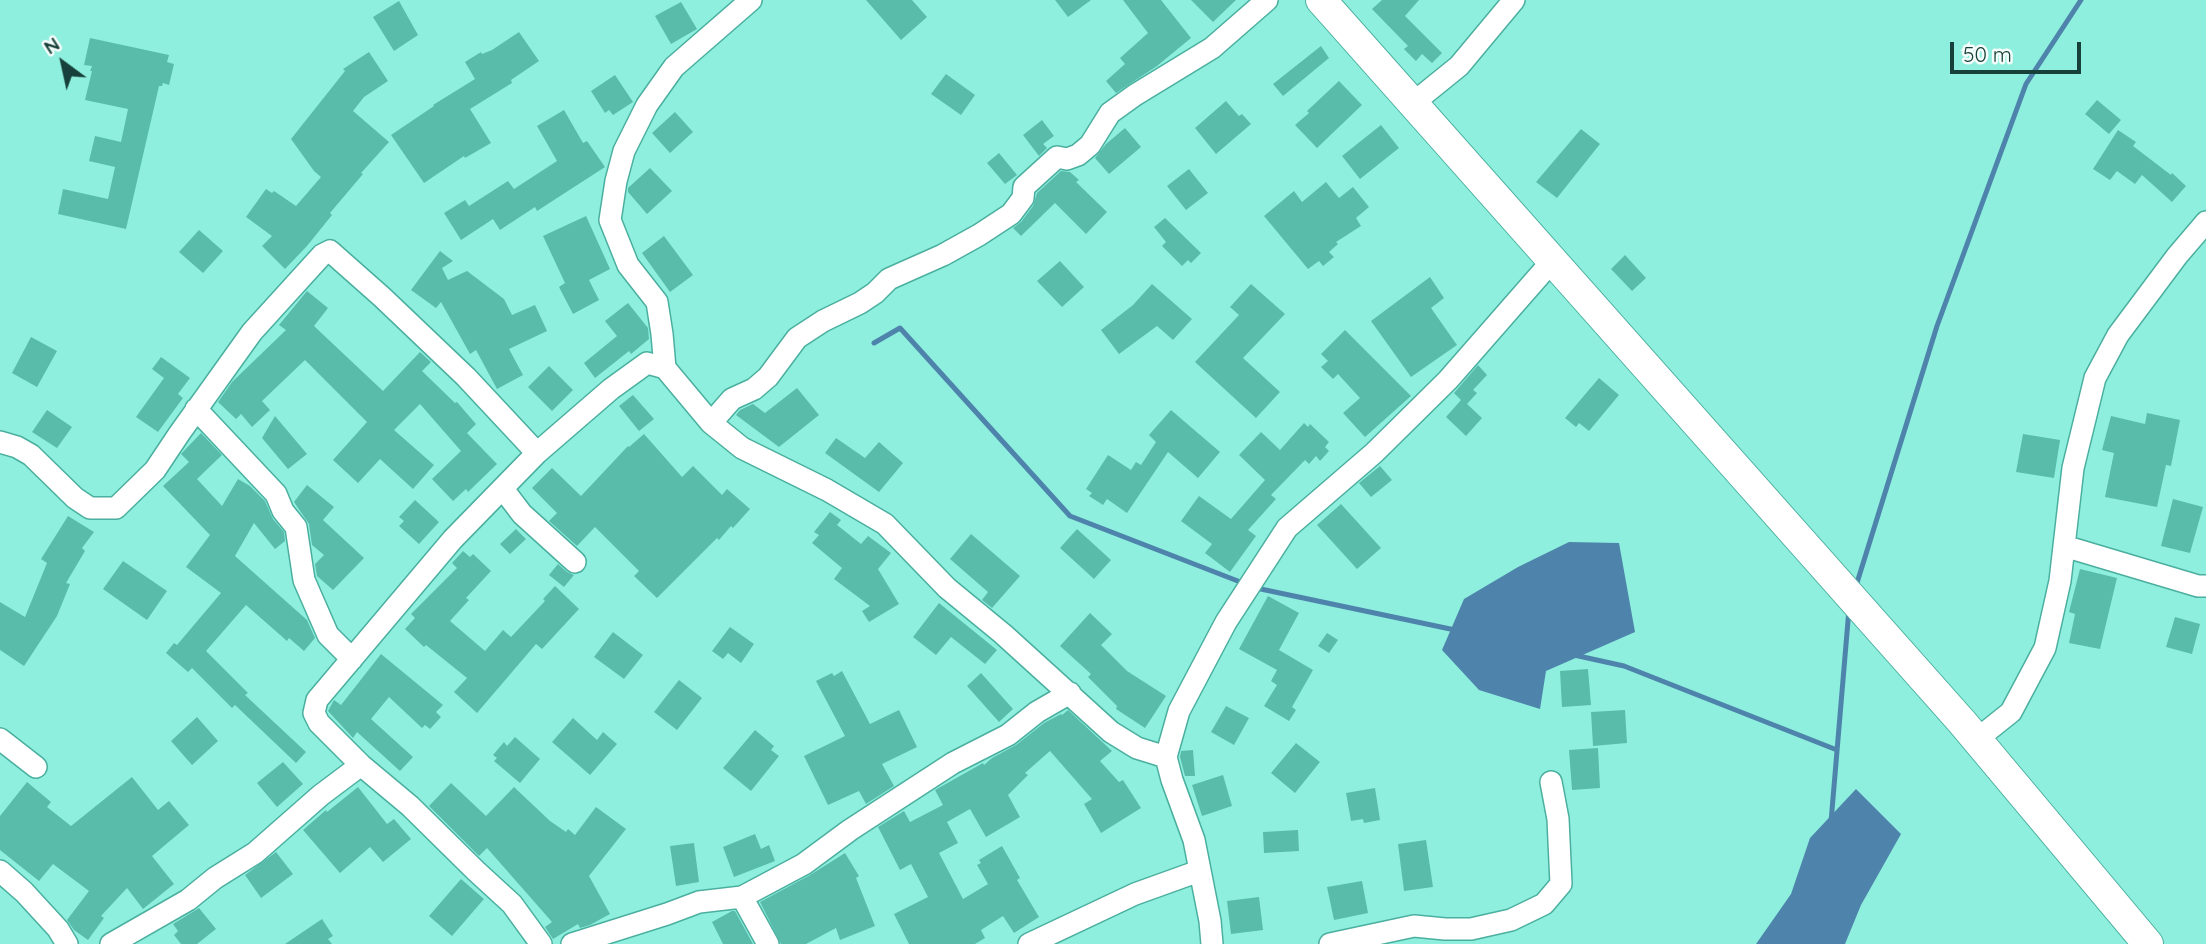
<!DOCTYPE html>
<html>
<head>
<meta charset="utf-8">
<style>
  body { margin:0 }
  #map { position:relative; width:2206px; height:944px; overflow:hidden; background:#8eefde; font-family:Quicksand,sans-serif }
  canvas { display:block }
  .north { position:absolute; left:28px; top:28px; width:70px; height:70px; -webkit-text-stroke:5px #f5fdfb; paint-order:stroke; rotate:327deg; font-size:19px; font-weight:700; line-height:28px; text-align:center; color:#164039 }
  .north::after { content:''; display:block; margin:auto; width:24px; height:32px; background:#164039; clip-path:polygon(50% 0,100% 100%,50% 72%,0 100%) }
  .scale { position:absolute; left:1950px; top:42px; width:131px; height:32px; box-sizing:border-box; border:4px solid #164039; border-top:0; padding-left:9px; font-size:21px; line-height:24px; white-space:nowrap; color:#164039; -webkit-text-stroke:5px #f5fdfb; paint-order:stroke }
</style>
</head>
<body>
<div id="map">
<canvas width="2206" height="944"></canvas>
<div class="north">N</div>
<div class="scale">50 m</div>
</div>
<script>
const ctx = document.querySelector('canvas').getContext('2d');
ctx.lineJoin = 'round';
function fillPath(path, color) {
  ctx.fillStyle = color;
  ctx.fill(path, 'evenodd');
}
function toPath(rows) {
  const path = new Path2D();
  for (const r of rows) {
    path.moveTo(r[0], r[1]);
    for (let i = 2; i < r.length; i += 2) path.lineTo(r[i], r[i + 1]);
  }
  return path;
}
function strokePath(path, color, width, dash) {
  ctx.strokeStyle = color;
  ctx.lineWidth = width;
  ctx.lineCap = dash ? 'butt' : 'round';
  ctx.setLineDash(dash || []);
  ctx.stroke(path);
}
fillPath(toPath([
  [1569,542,1619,543,1635,632,1546,671,1540,709,1479,690,1442,650,1464,599,1518,567],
  [1856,789,1901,834,1861,905,1845,944,1756,944,1791,894,1810,838]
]), '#4e84ab');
strokePath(toPath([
  [874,343,900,328,1070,516,1243,583],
  [1856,586,1937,326,2026,84,2081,0],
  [1256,588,1455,630],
  [1574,655,1624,666,1837,750],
  [1831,822,1849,609]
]), '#4e84ab', 5);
fillPath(toPath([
  [866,0,912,0,927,17,901,40],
  [1055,0,1091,0,1068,17],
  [1123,0,1161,0,1191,38,1157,66,1116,93,1106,81,1125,64,1120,58,1148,33],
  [1191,0,1236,0,1213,22],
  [1382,0,1419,0,1405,16,1442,53,1432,63,1422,54,1416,61,1404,49,1408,46,1372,9],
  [399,1,418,35,394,51,373,17],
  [681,2,697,29,671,44,655,16],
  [519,32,539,61,511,80,512,83,470,109,491,143,465,158,464,156,424,183,391,135,434,106,433,105,475,79,465,62,481,52,482,54,492,50],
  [90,38,169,55,167,62,174,64,169,85,163,83,162,86,159,86,126,229,58,214,63,189,108,199,115,167,89,161,95,136,121,142,128,109,85,100,92,71,90,71,92,66,84,65],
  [1321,46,1329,58,1283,96,1273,84],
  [369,52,388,81,364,97,353,111,389,142,361,173,363,174,330,213,332,215,307,246,285,269,262,246,272,236,246,217,266,189,272,193,274,191,296,206,321,177,314,171,291,139,345,71,343,69],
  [946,74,975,95,961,115,931,94],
  [615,75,633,102,613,115,609,110,605,113,591,91],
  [1339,81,1362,105,1317,148,1295,125,1309,113,1307,111],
  [2097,100,2121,120,2109,134,2085,114],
  [1226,101,1239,116,1242,114,1251,124,1216,154,1195,128],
  [564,110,583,143,587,141,605,167,537,211,535,207,500,230,493,219,461,240,444,213,465,200,469,206,508,181,514,189,557,161,537,126],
  [675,112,693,132,670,153,652,133],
  [1042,120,1054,136,1043,144,1047,148,1039,156,1023,135],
  [1381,125,1399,148,1360,179,1342,156],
  [1125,128,1141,147,1109,174,1095,158,1106,144],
  [1581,129,1600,144,1557,198,1536,182],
  [2118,130,2136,142,2133,146,2171,175,2172,173,2186,186,2172,202,2142,175,2135,184,2117,171,2110,180,2093,169],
  [999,153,1017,175,1005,184,987,163],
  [650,168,672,191,647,214,628,192,628,188],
  [1189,169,1208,193,1186,210,1167,186],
  [1061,171,1070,172,1079,180,1076,182,1107,212,1086,234,1055,203,1021,236,1013,228,1021,222,1033,206,1037,193],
  [1326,182,1339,198,1353,187,1369,207,1356,218,1361,226,1336,242,1338,244,1329,252,1334,257,1323,266,1319,261,1308,269,1264,216,1294,191,1302,202],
  [586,216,610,269,589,280,599,300,573,314,559,287,565,283,543,236],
  [1165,218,1201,253,1191,263,1188,260,1182,266,1162,246,1166,242,1154,227],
  [199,230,223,251,203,273,179,252],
  [664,236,693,275,670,292,642,253],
  [440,251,453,261,442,268,448,280,467,271,504,299,512,315,535,305,547,331,509,349,523,375,497,389,476,350,470,354,441,302,436,308,411,290],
  [1625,255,1646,278,1632,291,1611,269],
  [1060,261,1084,287,1062,307,1037,281],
  [1430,277,1444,298,1431,308,1457,345,1411,377,1371,321],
  [1152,284,1192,319,1173,340,1157,326,1119,354,1101,330,1133,305],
  [1251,284,1285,314,1243,358,1280,392,1256,418,1195,362,1239,315,1230,307],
  [307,291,328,308,314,326,383,391,420,352,431,362,422,371,455,403,457,402,476,424,467,433,497,464,468,492,466,489,453,501,432,479,461,451,420,404,394,430,434,465,413,489,380,459,358,483,333,460,367,422,305,360,262,401,270,410,252,427,241,414,236,419,218,402,232,382,286,330,279,325],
  [628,303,648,328,649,339,631,354,629,351,595,378,584,363,617,336,605,321],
  [1345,330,1411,396,1365,437,1343,413,1360,398,1338,374,1333,379,1321,367,1328,361,1321,354],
  [31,337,57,351,37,387,12,373],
  [161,357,190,378,178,394,183,398,158,432,136,417,164,378,152,369],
  [1478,365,1487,375,1473,390,1477,393,1467,404,1482,418,1466,436,1446,417,1461,400,1454,393],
  [549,366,573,390,552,411,528,387],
  [1599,378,1619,395,1589,431,1579,423,1576,427,1565,418],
  [797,388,819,415,779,447,736,415,740,410,753,404,765,413],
  [633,395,654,419,639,431,619,406],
  [47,410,72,427,57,448,32,432],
  [1171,410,1220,452,1198,478,1168,452,1127,513,1107,499,1103,505,1089,496,1092,493,1086,489,1108,455,1131,470,1136,462,1141,465,1156,442,1149,435],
  [2147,413,2180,420,2171,466,2166,465,2157,507,2105,497,2114,453,2102,450,2111,416,2145,424],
  [275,416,307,454,288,469,262,438],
  [1304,423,1308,427,1310,424,1329,442,1325,447,1329,451,1320,461,1316,456,1309,464,1305,460,1271,495,1276,499,1248,530,1256,536,1230,572,1205,553,1212,544,1181,521,1199,496,1231,519,1265,480,1239,455,1261,432,1280,450],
  [201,433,222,455,197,479,222,506,238,479,250,486,265,501,273,519,284,532,285,541,275,549,254,523,235,556,307,620,315,638,304,651,289,638,287,641,246,605,206,651,248,693,245,695,306,752,296,763,235,705,232,708,192,668,188,672,166,653,174,643,177,645,221,593,186,567,210,535,163,486,189,462,181,454],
  [644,434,682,477,693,466,722,495,727,489,750,509,733,528,731,526,719,540,717,538,657,598,634,576,639,571,595,527,577,546,549,521,557,513,532,488,552,468,581,496,628,446,629,447],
  [2023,434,2060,440,2054,478,2016,472],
  [836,438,865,458,879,442,903,463,879,492,825,453],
  [1380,466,1392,480,1371,497,1359,483],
  [307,485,334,507,323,520,364,558,333,590,317,576,315,564,324,555,312,545,309,524,294,502],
  [2173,499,2203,507,2190,553,2161,546],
  [415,500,439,522,419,544,399,526,404,521,399,517],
  [1341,504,1381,548,1357,569,1317,525],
  [830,512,841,520,837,525,861,544,868,536,891,553,878,569,899,604,869,622,862,611,870,606,834,579,842,568,812,543,819,535,814,532],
  [68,516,94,532,82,548,85,551,66,583,70,584,57,616,24,666,0,650,0,602,25,617,47,563,41,559],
  [516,529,526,539,510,554,500,544],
  [1077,529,1111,560,1094,579,1060,548],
  [971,534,1020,576,992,608,982,600,988,592,950,559],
  [463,551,470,557,473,554,491,571,466,598,469,600,450,621,485,651,503,630,511,637,545,601,543,599,555,586,579,609,542,649,536,644,477,713,454,692,467,678,426,645,424,647,405,629,415,618,411,614,457,568,452,563],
  [123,561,167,591,147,620,103,589],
  [558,564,567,572,574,575,564,587,549,575],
  [2080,569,2117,578,2100,649,2069,643,2075,614,2069,612],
  [1268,596,1299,613,1279,650,1313,670,1292,707,1296,710,1289,721,1264,706,1277,685,1271,681,1277,670,1239,649],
  [939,603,997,650,985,664,951,637,936,655,913,637],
  [1090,613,1112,634,1101,645,1127,671,1166,696,1145,728,1116,709,1117,706,1088,677,1091,674,1060,646],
  [2175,617,2200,624,2192,654,2166,647],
  [730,627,754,644,741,663,728,653,723,659,712,651],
  [613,632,643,655,624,679,594,657],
  [1327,633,1338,640,1329,653,1318,646],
  [381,654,443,705,436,712,441,717,430,729,425,725,422,728,389,697,371,719,413,757,400,771,357,732,353,738,328,711,334,700,341,705],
  [1588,669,1591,705,1562,707,1560,671],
  [842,671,870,724,899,710,917,747,882,764,894,786,866,804,859,791,828,805,804,756,845,736,816,681,832,673,834,676],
  [981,673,1013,709,999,722,967,686],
  [679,680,702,698,677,730,654,712],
  [1226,706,1249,718,1234,745,1211,732],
  [1068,710,1112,751,1100,761,1119,782,1123,780,1141,808,1101,833,1084,804,1092,799,1050,751,1025,773,1028,775,1008,795,1020,817,986,837,970,809,947,822,958,843,939,853,963,899,988,884,977,865,981,863,979,860,1002,846,1020,878,1017,880,1039,917,1014,933,1003,916,981,930,985,938,975,944,909,944,894,914,928,897,911,864,900,870,878,827,904,811,910,822,943,805,935,790,983,763,984,765,992,758,1016,745,1044,723,1061,714,1062,715],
  [1625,710,1627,743,1593,746,1591,712],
  [197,717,218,741,192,765,171,741],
  [573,718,597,740,603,732,617,744,590,775,552,742],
  [755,730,774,746,771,750,779,756,751,791,723,768],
  [515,737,540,759,520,783,494,761,497,758,493,755,504,742,507,746],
  [1296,743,1320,762,1295,793,1271,773],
  [1598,748,1600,788,1572,790,1569,750],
  [1193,750,1195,776,1185,776,1180,757,1181,751],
  [283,762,303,784,277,807,257,783],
  [1223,775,1232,806,1202,816,1192,785],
  [132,777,158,810,169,801,189,825,152,856,174,884,143,909,127,888,101,916,104,918,88,940,74,930,67,920,89,891,53,864,39,881,0,850,0,816,27,782,51,802,47,807,71,826],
  [451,783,486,816,514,787,550,821,566,832,568,829,575,835,596,807,626,829,589,876,610,914,590,925,580,928,578,924,553,939,545,927,552,922,487,848,479,856,429,806],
  [358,787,387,824,394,819,411,839,383,862,370,847,340,873,303,830,326,810,327,812],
  [1375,788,1380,820,1364,823,1363,819,1351,821,1346,793],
  [1298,830,1299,851,1264,853,1263,832],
  [755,834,761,849,769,845,775,861,734,877,723,847],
  [1426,840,1433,887,1404,891,1398,844],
  [694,843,699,882,676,886,670,846],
  [276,852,293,874,261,898,245,875],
  [845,853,859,876,856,878,875,926,840,940,836,928,806,944,781,944,760,902,810,875],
  [461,879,484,899,452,936,429,916],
  [1362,881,1368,913,1334,920,1327,887],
  [1259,897,1263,930,1231,934,1227,901],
  [199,908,216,929,197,944,181,944,174,935,178,931,173,924],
  [732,911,735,911,753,944,723,944,712,922],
  [322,919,333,936,328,939,332,944,285,944]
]), '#59bcab');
const street = toPath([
  [1412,104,1459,66,1514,0],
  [665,368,662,334,657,302,628,265,610,220,616,181,624,151,647,105,674,67,751,0],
  [196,409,276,494,283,511,296,527,304,580,328,635,352,659],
  [711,423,732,399,754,389,768,377,797,338,823,321,860,303,875,293,889,279,943,255,979,235,1011,214,1023,198,1024,187,1057,157,1067,159,1078,155,1090,145,1110,113,1135,95,1212,48,1267,0],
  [0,442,17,447,31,455,75,498,90,508,116,508,155,470,179,434,252,332,322,255,330,251,382,297,466,377,537,453],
  [503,489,522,514,575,562],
  [2064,546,2198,586,2206,586],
  [0,739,36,767],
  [1976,740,2011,712,2045,648,2060,581,2073,468,2095,378,2118,335,2177,256,2206,222],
  [0,871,24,892,58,929,67,944],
  [742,897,768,944],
  [111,944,188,900,215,878,255,853,321,795,361,765],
  [541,944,512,904,476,871,410,806,361,765,319,723,314,713,317,700,453,539,537,453,611,389,647,363,665,368,711,423,742,448,827,490,885,524,947,588,1003,634,1111,732,1137,748,1166,757],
  [572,944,667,914,699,902,742,897,804,864,850,830,953,763,1008,735,1037,712,1070,693],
  [1029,944,1135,894,1199,871],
  [1212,944,1210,921,1194,840,1172,780,1166,757,1179,711,1226,622,1287,528,1374,453,1448,380,1553,260],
  [1330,944,1414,926,1445,929,1471,929,1511,920,1544,904,1561,884,1558,819,1551,782]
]);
const secondary = toPath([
  [1321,0,1962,722,2148,944]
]);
strokePath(street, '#4baf9f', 24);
strokePath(secondary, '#4baf9f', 32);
strokePath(street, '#fff', 21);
strokePath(secondary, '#fff', 30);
</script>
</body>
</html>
